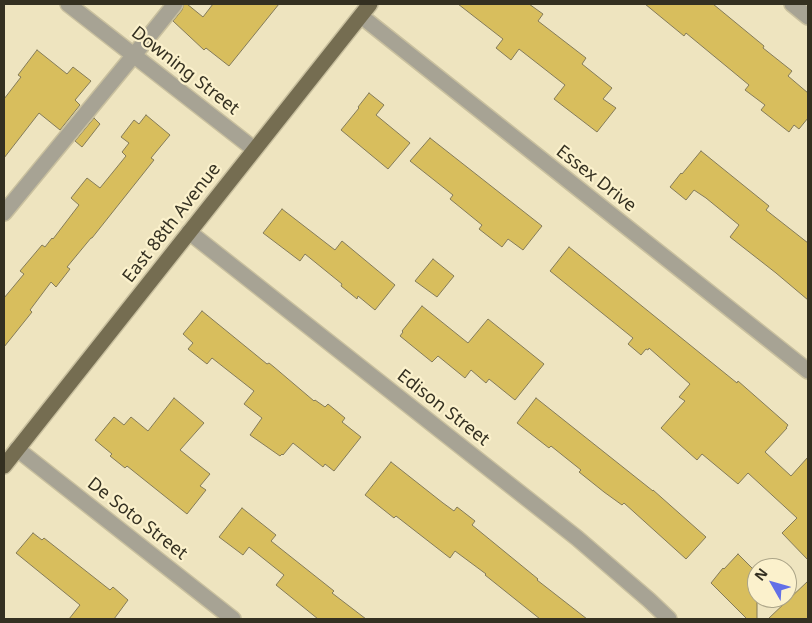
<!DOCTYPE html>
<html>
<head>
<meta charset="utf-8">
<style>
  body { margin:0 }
  #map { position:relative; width:812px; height:623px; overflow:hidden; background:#eee4bf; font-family:"Noto Sans",sans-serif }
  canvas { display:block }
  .frame { position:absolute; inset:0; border:5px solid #343021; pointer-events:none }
  .north { position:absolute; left:747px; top:558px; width:50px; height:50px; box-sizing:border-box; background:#fbf1cc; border:1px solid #aba488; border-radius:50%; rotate:308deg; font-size:14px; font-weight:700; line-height:20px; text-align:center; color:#343021 }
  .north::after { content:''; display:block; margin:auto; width:18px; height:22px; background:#626fe7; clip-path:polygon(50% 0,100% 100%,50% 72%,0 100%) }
</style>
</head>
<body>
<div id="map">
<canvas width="812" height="623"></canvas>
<div class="frame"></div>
<div class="north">N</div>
</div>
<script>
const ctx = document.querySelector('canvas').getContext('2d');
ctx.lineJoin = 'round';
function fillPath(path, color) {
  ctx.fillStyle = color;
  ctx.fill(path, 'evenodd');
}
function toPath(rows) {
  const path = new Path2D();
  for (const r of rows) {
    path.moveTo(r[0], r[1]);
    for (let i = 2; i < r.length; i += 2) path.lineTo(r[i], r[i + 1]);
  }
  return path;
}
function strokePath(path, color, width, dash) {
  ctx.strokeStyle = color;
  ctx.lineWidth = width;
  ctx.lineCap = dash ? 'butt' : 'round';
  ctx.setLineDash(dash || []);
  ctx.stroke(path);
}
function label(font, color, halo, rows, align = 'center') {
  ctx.font = font + ' "Noto Sans",sans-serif';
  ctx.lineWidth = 4.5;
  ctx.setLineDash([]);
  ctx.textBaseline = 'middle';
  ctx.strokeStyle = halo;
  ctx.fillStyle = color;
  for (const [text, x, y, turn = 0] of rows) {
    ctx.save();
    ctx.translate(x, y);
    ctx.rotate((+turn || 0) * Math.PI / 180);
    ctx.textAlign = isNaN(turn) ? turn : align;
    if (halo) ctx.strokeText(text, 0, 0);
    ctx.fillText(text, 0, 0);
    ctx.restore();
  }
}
const building = toPath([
  [184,4,187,4,203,17,213,4,279,4,229,66,206,48,204,50,173,21,182,10,184,4],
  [458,4,529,4,543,14,538,21,586,58,582,64,612,88,603,99,616,108,597,132,554,99,565,85,519,49,511,60,496,48,503,39,458,4],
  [645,4,713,4,764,46,763,48,792,71,788,76,808,93,808,118,799,129,794,125,789,132,761,110,765,105,745,90,749,85,686,33,684,36,645,4],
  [37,50,67,74,73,67,91,81,75,100,80,105,60,130,39,113,4,158,4,99,21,77,18,75,37,50],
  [369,93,384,105,376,115,410,143,388,169,341,130,359,108,358,107,369,93],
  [146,115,170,135,151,158,154,160,92,238,91,238,67,267,70,269,56,287,51,282,30,310,32,312,4,347,4,298,24,274,20,271,42,245,45,247,52,238,53,239,79,205,71,198,87,178,100,188,126,156,122,152,129,143,121,137,134,120,139,124,146,115],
  [94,118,100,124,82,147,75,141,94,118],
  [430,138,542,226,523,250,508,239,502,247,479,229,482,225,450,199,453,195,410,161,430,138],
  [701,151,769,206,766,210,808,243,808,300,776,273,730,237,739,225,706,198,694,190,686,200,670,187,681,173,682,174,701,151],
  [282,209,335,250,342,241,395,285,375,310,358,296,357,299,341,286,342,284,305,254,300,261,263,233,282,209],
  [569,247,737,383,738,381,788,425,786,428,787,428,765,452,791,476,808,457,808,560,782,533,797,518,748,473,738,484,702,454,697,460,661,428,685,401,679,397,690,384,649,348,648,350,646,349,641,355,628,344,633,338,550,271,569,247],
  [433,259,454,276,437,297,415,281,433,259],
  [422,306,468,343,488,319,544,364,515,400,489,379,486,383,471,370,465,378,438,356,432,362,400,336,403,332,402,331,422,306],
  [202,311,267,364,269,363,274,367,314,401,315,400,325,407,328,404,345,418,342,422,361,437,334,471,325,464,323,467,293,443,283,455,282,454,280,456,250,435,262,418,244,404,254,391,212,358,207,364,188,349,193,343,183,334,202,311],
  [174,398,204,423,180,450,210,474,200,486,206,490,187,514,127,466,125,468,110,456,112,454,95,440,114,417,124,425,131,417,148,431,174,398],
  [536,398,653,491,653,490,706,537,686,559,624,503,622,505,604,492,579,472,581,470,551,446,549,448,517,423,536,398],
  [391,462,443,503,454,511,457,507,475,521,472,525,538,579,537,580,587,619,540,619,485,575,486,574,455,551,450,558,396,516,394,518,365,495,391,462],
  [242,508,276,535,271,541,334,591,332,593,366,619,318,619,276,585,284,575,249,547,243,555,219,537,242,508],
  [33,533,42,540,44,538,110,590,113,587,128,600,114,619,69,619,80,605,16,553,33,533],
  [738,554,757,573,757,619,747,619,711,583,723,568,724,569,738,554],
  [808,581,808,619,768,619,808,581]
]);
fillPath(building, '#d8be5d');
strokePath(building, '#847b59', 1);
const minor = toPath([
  [68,4,254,149],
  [792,4,808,17],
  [361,16,808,371],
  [4,213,134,55,175,4],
  [189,232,577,538,649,600,669,619],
  [17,449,233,619]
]);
const major = toPath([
  [4,466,370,4]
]);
strokePath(minor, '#c9c09f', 18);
strokePath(major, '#c9c09f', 18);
strokePath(minor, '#a7a394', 15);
strokePath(major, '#756d51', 15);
label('18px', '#343021', '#fbf1cc', [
  ["Downing Street",185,71,38],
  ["Essex Drive",596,179,38],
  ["East 88th Avenue",172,223,-52],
  ["Edison Street",443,408,38],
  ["De Soto Street",137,519,38]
]);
</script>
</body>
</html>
